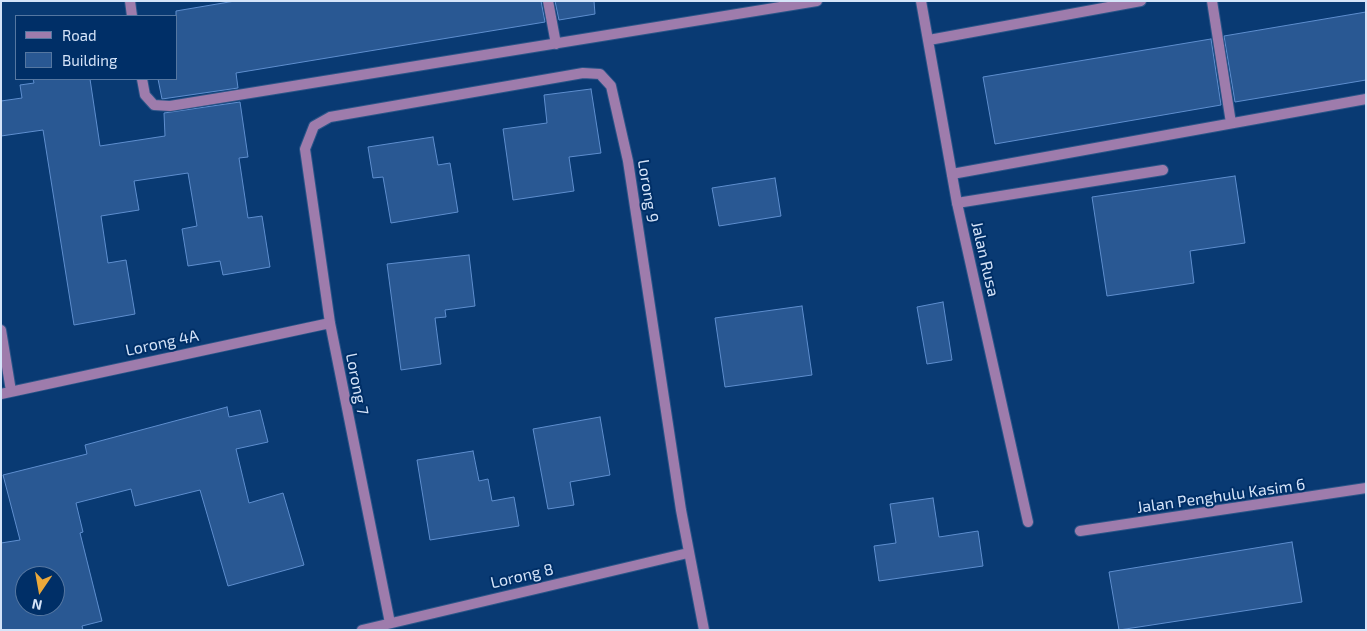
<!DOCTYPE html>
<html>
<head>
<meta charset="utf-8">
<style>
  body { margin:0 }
  #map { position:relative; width:1367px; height:631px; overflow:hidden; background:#093a73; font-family:"Exo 2",sans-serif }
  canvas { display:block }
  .frame { position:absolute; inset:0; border:2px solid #d5e4f9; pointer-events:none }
  .legend { position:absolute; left:15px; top:15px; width:162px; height:65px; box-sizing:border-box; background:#002f67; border:1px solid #5577a1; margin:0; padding:6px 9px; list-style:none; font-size:15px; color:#d5e4f9 }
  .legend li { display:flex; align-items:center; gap:10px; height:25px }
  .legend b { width:25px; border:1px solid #5577a1 }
  .north { position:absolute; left:15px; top:566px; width:50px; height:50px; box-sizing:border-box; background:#002f67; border:1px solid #5577a1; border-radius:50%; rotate:192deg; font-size:14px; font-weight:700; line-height:20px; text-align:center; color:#d5e4f9 }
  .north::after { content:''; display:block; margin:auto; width:18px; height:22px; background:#eca93a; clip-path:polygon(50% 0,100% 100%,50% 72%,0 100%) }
</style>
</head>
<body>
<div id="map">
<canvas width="1367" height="631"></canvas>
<div class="frame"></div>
<ul class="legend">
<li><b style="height:6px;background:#9e7cac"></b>Road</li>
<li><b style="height:14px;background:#295893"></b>Building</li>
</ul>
<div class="north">N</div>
</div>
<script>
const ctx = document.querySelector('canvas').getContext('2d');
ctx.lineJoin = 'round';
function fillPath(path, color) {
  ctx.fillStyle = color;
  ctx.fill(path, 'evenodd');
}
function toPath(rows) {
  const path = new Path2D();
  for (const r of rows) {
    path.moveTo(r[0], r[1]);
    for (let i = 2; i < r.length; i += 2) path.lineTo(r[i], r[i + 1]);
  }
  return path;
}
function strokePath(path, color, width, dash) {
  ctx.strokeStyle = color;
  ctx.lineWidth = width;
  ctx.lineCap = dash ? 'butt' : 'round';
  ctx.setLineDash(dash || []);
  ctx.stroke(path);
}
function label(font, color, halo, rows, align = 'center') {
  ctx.font = font + ' "Exo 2",sans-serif';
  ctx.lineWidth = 4;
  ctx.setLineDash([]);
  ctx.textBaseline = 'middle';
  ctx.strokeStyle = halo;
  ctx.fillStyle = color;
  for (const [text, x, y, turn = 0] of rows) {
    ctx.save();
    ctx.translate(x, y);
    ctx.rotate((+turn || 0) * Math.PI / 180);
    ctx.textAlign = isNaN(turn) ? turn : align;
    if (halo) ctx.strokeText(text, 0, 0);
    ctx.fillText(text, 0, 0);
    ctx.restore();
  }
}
const building = toPath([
  [235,1,541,1,545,22,236,73,238,88,162,99,158,79,176,79,176,11,235,1],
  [555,1,594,1,595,14,559,20,555,1],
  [1366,12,1366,80,1235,102,1224,36,1366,12],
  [1211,39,1221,105,995,144,983,77,1211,39],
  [33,79,90,79,100,146,165,136,164,113,240,102,248,157,239,158,248,218,262,216,270,267,223,275,220,261,188,266,182,229,197,226,188,173,134,181,139,210,101,216,108,263,126,260,135,314,74,325,43,130,1,136,1,101,22,98,20,85,34,83,33,79],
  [591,89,601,153,569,157,574,191,513,200,503,129,547,123,544,95,591,89],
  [433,137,438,165,450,163,458,212,391,223,383,177,373,178,368,147,433,137],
  [1235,176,1245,243,1190,251,1194,283,1107,296,1092,197,1235,176],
  [775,178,781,216,719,226,712,188,775,178],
  [469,255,475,306,445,310,446,317,435,318,441,364,401,370,387,264,469,255],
  [943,302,952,360,927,364,917,307,943,302],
  [802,306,812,375,725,387,715,318,802,306],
  [227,407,229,417,260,410,268,442,236,449,249,503,283,493,304,565,228,586,200,490,135,506,131,489,76,503,83,532,80,533,102,621,82,626,83,630,1,630,1,543,20,540,3,475,87,454,85,445,227,407],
  [25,576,55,576,55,606,25,606,25,576],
  [600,417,610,475,570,482,574,505,548,509,533,429,600,417],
  [473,451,479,481,488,479,492,501,514,497,519,526,430,540,417,460,473,451],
  [933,498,939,537,978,531,983,566,879,581,874,546,896,543,890,504,933,498],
  [1292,542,1302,602,1119,630,1109,572,1292,542]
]);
fillPath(building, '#295893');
strokePath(building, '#5e8ece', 1);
const lane = toPath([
  [130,1,132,16],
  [548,1,556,44],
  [1212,1,1231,123],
  [142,79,145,95,154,105,170,106,817,1],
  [952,174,1366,99],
  [957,203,1163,170]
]);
const street = toPath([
  [921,1,957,203,1028,522],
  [929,40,1141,1],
  [1,330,11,391],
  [1,394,330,323],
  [1080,531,1366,488],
  [390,623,330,323,305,149,314,126,330,117,583,73,600,74,611,86,628,161,681,510,704,630],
  [362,630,688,553]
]);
strokePath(lane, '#2a5588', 12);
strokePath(street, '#2a5588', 12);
strokePath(lane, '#9e7cac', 10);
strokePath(street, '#9e7cac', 10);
label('16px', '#d5e4f9', '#002f67', [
  ["Lorong 9",648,191,81],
  ["Jalan Rusa",985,259,77],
  ["Lorong 4A",162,343,-12],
  ["Lorong 7",357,384,79],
  ["Jalan Penghulu Kasim 6",1221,496,-8],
  ["Lorong 8",522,576,-13]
]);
</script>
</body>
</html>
